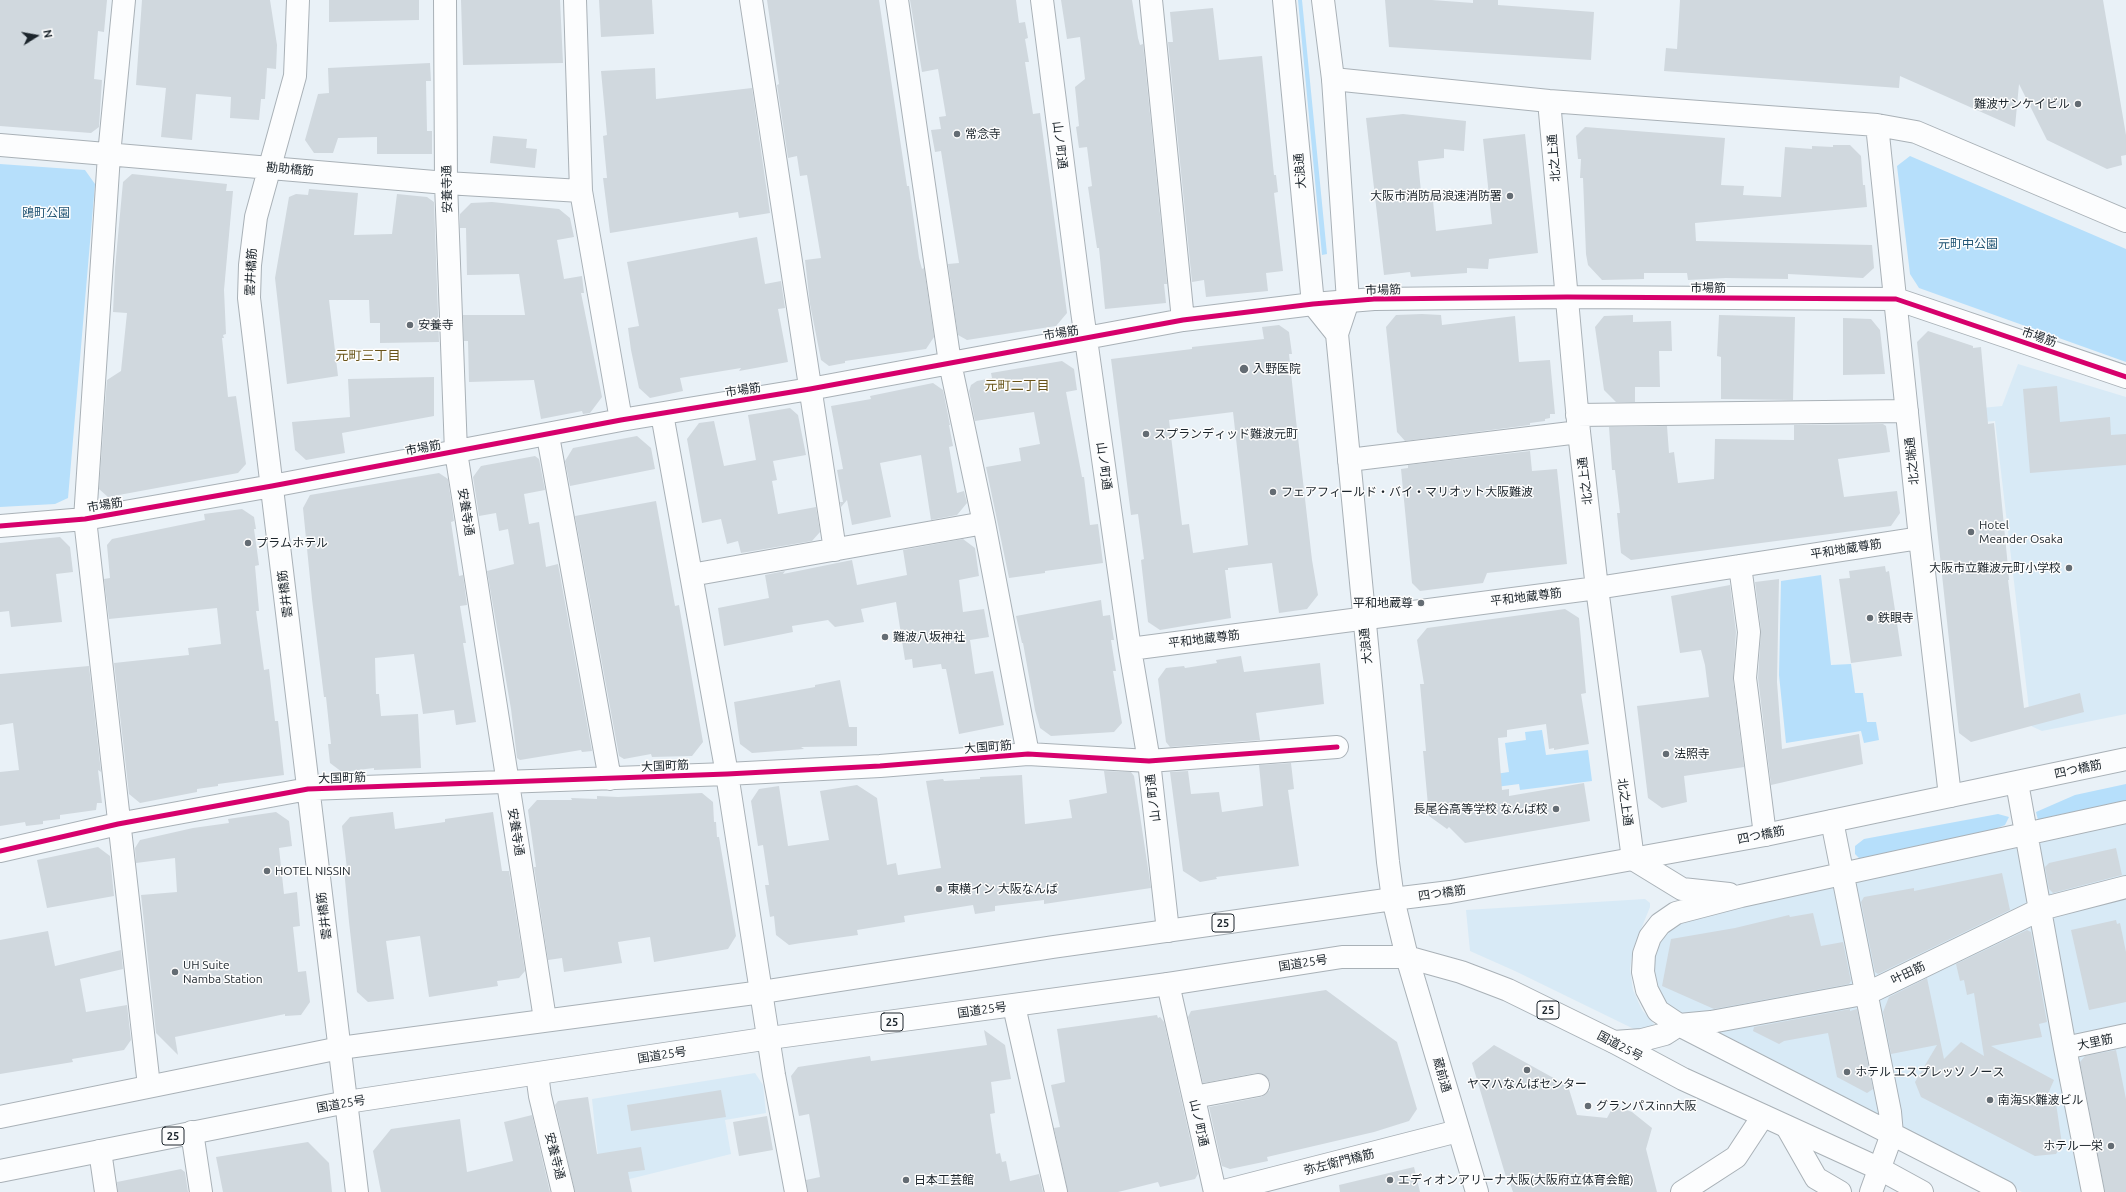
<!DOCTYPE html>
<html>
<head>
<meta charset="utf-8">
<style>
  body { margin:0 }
  #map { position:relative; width:2126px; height:1192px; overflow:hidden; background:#e9f1f7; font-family:Ubuntu,sans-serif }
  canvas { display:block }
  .north { position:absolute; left:16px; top:16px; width:40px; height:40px; -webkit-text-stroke:3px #fdfdfd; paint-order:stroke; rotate:79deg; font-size:11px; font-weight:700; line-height:16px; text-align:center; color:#1c252c }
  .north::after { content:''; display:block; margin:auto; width:14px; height:18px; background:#1c252c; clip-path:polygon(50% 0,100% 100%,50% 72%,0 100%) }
</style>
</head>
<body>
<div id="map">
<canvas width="2126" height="1192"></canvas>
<div class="north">N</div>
</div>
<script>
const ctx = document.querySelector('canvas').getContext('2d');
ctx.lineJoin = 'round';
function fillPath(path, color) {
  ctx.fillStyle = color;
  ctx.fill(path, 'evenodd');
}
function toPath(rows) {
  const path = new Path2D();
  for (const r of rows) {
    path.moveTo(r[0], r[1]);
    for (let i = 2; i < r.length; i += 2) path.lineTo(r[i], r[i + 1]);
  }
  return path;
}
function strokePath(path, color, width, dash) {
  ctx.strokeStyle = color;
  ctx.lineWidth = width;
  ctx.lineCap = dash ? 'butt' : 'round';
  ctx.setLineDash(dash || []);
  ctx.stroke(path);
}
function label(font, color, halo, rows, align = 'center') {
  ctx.font = font + ' Ubuntu,"Noto Sans JP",sans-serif';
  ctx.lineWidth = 3;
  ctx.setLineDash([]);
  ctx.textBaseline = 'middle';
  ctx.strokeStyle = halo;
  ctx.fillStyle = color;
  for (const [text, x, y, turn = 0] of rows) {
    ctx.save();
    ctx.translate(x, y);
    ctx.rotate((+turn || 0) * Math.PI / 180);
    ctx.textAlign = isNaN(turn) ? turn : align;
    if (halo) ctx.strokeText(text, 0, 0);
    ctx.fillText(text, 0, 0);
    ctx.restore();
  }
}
fillPath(toPath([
  [2018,364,2126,397,2126,714,2042,731,2031,726,1995,421,1972,423,1971,409,2002,406],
  [2126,822,2126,1192,2022,1192,1669,1007,1653,984,1652,956,1661,934,1681,918],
  [1645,899,1650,903,1650,907,1633,949,1630,969,1633,990,1642,1010,1654,1024,1654,1029,1636,1030,1515,971,1470,951,1466,910],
  [755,1073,763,1085,766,1113,725,1120,731,1154,601,1186,592,1099]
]), '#d8eaf6');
fillPath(toPath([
  [1298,0,1302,0,1327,254,1322,255],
  [1910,156,2126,249,2126,362,1919,288,1910,274,1897,166],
  [0,164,85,170,95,184,68,498,55,504,0,507],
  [1821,575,1831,665,1851,664,1855,693,1863,693,1867,722,1876,722,1879,740,1864,743,1861,731,1786,743,1779,675,1781,581],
  [1542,730,1546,755,1588,750,1592,781,1520,790,1519,784,1496,787,1495,774,1509,772,1505,743,1526,740,1525,732],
  [2126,784,2126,805,2079,816,2038,820,2036,812,2075,795],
  [1998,814,2009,817,2005,825,1964,841,1860,859,1855,854,1855,846,1864,839]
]), '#b6dffb');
fillPath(toPath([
  [0,0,107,0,104,32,98,31,94,79,102,80,99,127,91,133,0,126],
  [142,0,270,0,277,45,276,69,267,68,265,99,261,99,259,120,230,118,231,97,196,94,192,140,161,137,166,88,136,85],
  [329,0,419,0,419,20,329,22],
  [461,0,560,0,563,63,463,65],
  [599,0,652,0,654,34,601,37],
  [767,0,879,0,907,186,909,186,919,258,922,269,924,268,934,337,926,349,845,361,845,363,829,366,821,360,810,304,805,260,821,258,807,175,800,176,797,156,788,158,777,85,779,84],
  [910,0,1016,0,1019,23,1025,22,1028,38,1025,39,1029,62,1025,62,1033,114,1040,113,1067,313,1056,326,967,340,958,335,948,264,959,263,941,151,935,152,931,130,941,129,939,117,946,116,938,69,922,72],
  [1061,0,1132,0,1138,38,1140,45,1143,44,1167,284,1164,284,1166,303,1105,309,1099,248,1097,248,1088,187,1092,186,1087,147,1079,148,1076,127,1079,126,1075,87,1085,79,1080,37,1067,39],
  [1385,0,1432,0,1473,3,1473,0,1498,0,1498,5,1594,12,1591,60,1389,47],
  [1680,0,2103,0,2126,135,2126,155,2121,156,2122,165,2107,169,2047,140,2019,84,2015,127,1900,76,1899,88,1664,71,1666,48,1677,49],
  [1213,8,1219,60,1262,56,1274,175,1276,175,1278,192,1274,193,1283,271,1266,273,1268,291,1206,297,1204,280,1192,282,1168,42,1173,42,1170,12],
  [430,63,431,81,426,81,427,131,432,131,432,154,377,154,377,137,338,138,333,153,314,153,305,140,318,94,329,93,328,68],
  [655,68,656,99,752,88,770,213,739,218,738,212,610,233,603,178,607,178,603,136,607,135,601,71],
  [1403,114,1466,121,1464,151,1444,149,1444,158,1418,161,1422,202,1433,201,1436,231,1492,224,1483,139,1525,134,1538,253,1489,259,1488,269,1467,268,1467,273,1411,277,1410,272,1384,275,1366,118],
  [1585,127,1725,138,1721,185,1744,186,1743,195,1781,197,1785,147,1812,149,1812,146,1833,147,1833,145,1850,145,1861,156,1863,185,1865,185,1867,207,1695,223,1696,241,1872,245,1874,268,1863,278,1788,274,1788,279,1726,278,1688,280,1687,273,1644,273,1644,279,1602,280,1588,265,1586,254,1583,178,1580,178,1581,159,1578,159,1576,136],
  [493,136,527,139,526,148,537,149,535,168,490,163],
  [132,174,227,184,226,191,233,191,224,290,226,334,223,335,224,338,222,338,228,397,236,396,246,464,238,473,108,497,99,489,106,392,107,380,121,371,127,313,113,312,115,268,123,182],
  [309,189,358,193,354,235,392,234,397,194,427,197,434,202,439,342,380,343,380,323,370,323,369,300,329,300,338,376,287,384,275,278,289,197,296,194,308,195],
  [492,202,559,209,570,218,574,237,557,240,564,279,582,276,584,293,581,293,602,397,590,413,583,414,582,411,541,419,534,380,469,382,468,341,464,341,463,315,525,315,519,274,467,275,466,228,460,228,460,214,471,203],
  [757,237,765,284,781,281,785,308,778,309,788,362,739,371,741,368,680,378,683,391,650,398,639,388,631,350,628,328,639,326,627,262],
  [1422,314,1441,315,1442,325,1515,316,1519,362,1550,360,1555,414,1550,414,1550,418,1545,419,1545,421,1530,423,1530,425,1405,441,1397,432,1386,327,1396,315],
  [1633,315,1633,322,1671,321,1672,351,1659,351,1660,387,1635,387,1635,402,1616,402,1604,390,1595,327,1604,316],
  [1719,315,1795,317,1793,400,1721,399,1721,357,1717,356],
  [1843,318,1871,319,1880,330,1885,374,1843,375],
  [1279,325,1289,332,1292,354,1289,354,1296,420,1312,560,1318,595,1307,609,1279,613,1272,563,1228,568,1228,570,1225,570,1231,618,1160,630,1148,622,1141,560,1144,559,1138,514,1131,515,1111,359,1192,349,1192,347,1264,339,1262,327],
  [1233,412,1248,545,1193,553,1189,524,1182,525,1169,420],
  [1928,331,1973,346,1973,348,1981,347,1988,424,1994,423,2007,557,2009,580,2008,580,2024,708,2080,693,2084,712,1971,742,1959,733,1917,342],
  [1062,361,1074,369,1077,390,1066,392,1082,477,1084,477,1090,525,1098,524,1103,563,1045,571,1045,573,1009,578,986,467,1021,461,1019,448,1040,444,1034,412,975,421,969,391,971,385,977,381,992,378,991,373],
  [434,377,434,416,342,433,345,453,306,460,295,450,292,422,350,417,348,379],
  [933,383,943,390,950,425,949,425,953,446,949,447,957,493,964,491,967,503,957,515,931,520,921,455,880,463,891,517,852,525,847,500,841,507,840,502,843,502,837,470,843,469,831,406,871,399,870,396],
  [2057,386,2060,422,2110,417,2111,435,2126,434,2126,465,2030,473,2023,389],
  [790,408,798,415,806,455,773,461,777,480,772,481,778,514,816,507,820,532,812,541,741,553,738,541,727,544,721,519,702,523,687,439,699,423,714,421,724,466,756,460,748,415],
  [1883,424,1886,426,1890,452,1838,459,1844,497,1897,491,1900,513,1891,526,1631,560,1621,553,1617,513,1620,513,1615,470,1612,470,1609,427,1667,426,1669,453,1674,452,1678,483,1714,479,1715,439,1794,440,1794,425],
  [637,436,651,448,655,469,570,486,565,461,573,448],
  [1530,451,1532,471,1557,469,1567,564,1487,573,1483,583,1420,591,1412,583,1401,469,1408,468,1408,465],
  [535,456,539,459,545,490,524,494,529,524,539,522,546,567,558,564,592,751,582,752,581,750,520,760,517,758,511,709,487,571,514,564,508,529,499,531,496,513,479,516,473,477,481,466],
  [439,473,448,479,454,521,451,522,459,576,463,575,467,605,460,606,466,643,463,643,476,722,456,725,454,710,423,714,414,654,375,658,376,694,379,694,381,716,418,714,421,768,374,770,374,768,342,772,330,763,328,744,331,744,326,697,324,697,312,599,303,508,310,495],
  [656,501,675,606,679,605,703,742,692,756,652,757,651,754,624,759,619,756,575,516],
  [242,509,254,517,256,529,254,529,259,565,255,566,259,611,256,611,264,670,269,669,275,721,278,721,284,775,218,784,218,786,197,789,197,792,140,803,129,794,114,663,189,655,188,648,221,644,217,608,109,619,104,579,110,578,107,545,112,539,205,520,204,514],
  [60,537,70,547,73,572,56,574,62,622,11,627,9,611,0,612,0,543],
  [963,539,975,548,979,576,959,580,963,612,984,609,989,637,970,640,975,674,993,671,1004,725,959,734,946,669,942,669,941,664,913,668,912,659,905,660,896,602,861,609,864,622,835,627,828,620,792,626,793,632,724,646,718,608,769,598,765,575,785,571,783,574,852,560,857,585,907,575,903,550],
  [1885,566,1886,572,1889,571,1902,656,1851,663,1839,579,1850,578,1849,571],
  [1779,579,1777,682,1782,749,1859,734,1863,764,1771,785,1758,678,1761,630,1755,582],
  [1730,585,1736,632,1733,680,1744,767,1684,776,1687,802,1662,808,1648,798,1637,706,1709,697,1705,665,1701,650,1680,653,1671,596],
  [1101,600,1103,616,1110,615,1114,640,1111,640,1116,671,1113,671,1122,723,1114,732,1051,736,1040,728,1035,710,1023,643,1022,643,1016,616],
  [1565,609,1579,618,1586,693,1581,694,1589,744,1554,750,1554,748,1549,749,1546,724,1507,730,1507,737,1498,738,1502,790,1509,789,1509,796,1584,783,1590,821,1465,843,1449,827,1447,829,1429,816,1423,751,1426,751,1420,684,1424,684,1417,640,1427,628],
  [1241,656,1244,672,1320,663,1324,704,1256,713,1260,740,1170,747,1166,742,1158,679,1166,668,1184,666,1185,668,1217,663,1216,660],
  [89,666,101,772,98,770,102,803,97,803,96,810,60,815,60,819,43,821,43,824,26,826,25,822,0,826,0,772,19,770,13,723,0,725,0,674],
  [840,680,849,727,857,727,857,746,801,747,804,749,752,753,740,744,734,702,815,687,815,685],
  [1291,763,1294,789,1288,790,1299,866,1216,877,1217,879,1200,882,1183,871,1170,772,1188,771,1191,794,1219,792,1222,812,1263,806,1259,765],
  [1104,771,1131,772,1134,776,1151,888,1044,904,1044,900,995,906,995,911,975,914,973,905,904,916,905,922,857,930,858,935,801,943,789,945,776,935,774,916,770,917,765,885,769,885,763,845,758,846,751,801,759,789,779,786,788,846,829,840,820,791,857,785,877,798,887,865,896,863,898,875,941,868,926,781,943,779,944,781,980,779,980,777,1022,775,1025,824,1072,818,1069,800,1107,793],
  [702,793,713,802,714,822,716,822,717,837,719,837,736,936,728,949,654,962,650,937,618,942,622,963,564,972,562,958,548,960,534,867,536,867,528,810,537,800,572,800,571,798,597,799,597,796,618,797],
  [276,812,289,821,292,846,279,848,284,894,297,892,300,926,293,927,298,972,306,971,310,1002,301,1015,285,1016,285,1014,175,1037,178,1055,156,1033,141,895,177,892,175,858,136,863,135,848,140,840,193,828,229,823,228,819],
  [393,812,395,829,445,822,445,819,493,812,502,871,509,871,525,971,519,978,497,981,498,986,429,997,420,936,386,941,394,999,368,1002,357,992,349,922,344,869,347,869,342,826,350,817],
  [98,847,110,856,114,896,47,908,37,860],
  [2116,848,2122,875,2053,893,2049,889,2045,867,2049,863],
  [2002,873,2010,910,1878,974,1875,972,1861,902,1864,897,1914,888,1914,891],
  [1813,913,1821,946,1843,942,1851,981,1849,984,1714,1009,1662,986,1671,939,1735,928,1789,915,1790,917],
  [2116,920,2117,924,2120,923,2126,952,2126,1002,2089,1010,2071,930],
  [2027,930,2031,932,2047,1022,2039,1024,2042,1037,1991,1046,2054,1080,2047,1096,2056,1103,2062,1144,2056,1154,2035,1156,1921,1097,1915,1082,1937,1045,1891,1054,1883,1012,1889,997,1927,978,1944,1059,1961,1042,1984,1056,1974,993,1967,995,1964,980,1960,981,1956,964],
  [48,931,55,966,121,950,123,969,80,979,86,1012,127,1005,131,1040,124,1050,72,1059,73,1062,0,1074,0,940],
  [1326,990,1397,1042,1417,1109,1409,1121,1374,1132,1267,1157,1268,1161,1230,1169,1222,1166,1209,1107,1261,1097,1270,1090,1270,1082,1267,1077,1256,1073,1203,1083,1188,1017,1191,1011],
  [1850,1009,1850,1011,1857,1009,1873,1089,1867,1093,1837,1077,1828,1033,1784,1041,1779,1044,1753,1031,1754,1027],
  [1157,1015,1158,1018,1160,1017,1164,1022,1198,1174,1195,1179,1160,1187,1158,1182,1118,1192,1068,1192,1054,1128,1060,1127,1051,1085,1065,1082,1057,1029],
  [984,1030,1005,1045,1011,1079,991,1082,995,1113,990,1114,996,1154,1000,1153,1002,1162,1006,1161,1010,1181,1039,1174,1043,1192,808,1192,806,1180,820,1177,809,1114,799,1116,791,1076,798,1067,870,1056,871,1061,987,1045],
  [1494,1045,1568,1086,1577,1115,1607,1118,1614,1105,1632,1112,1652,1128,1646,1149,1657,1192,1513,1192,1508,1177,1506,1177,1472,1063],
  [2116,1050,2126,1099,2126,1192,2105,1192,2080,1062,2085,1056],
  [721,1090,726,1117,631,1131,627,1105],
  [588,1097,597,1154,641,1147,645,1170,628,1172,632,1192,575,1192,555,1105,558,1101],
  [532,1115,550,1192,381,1192,373,1151,391,1129,460,1119,467,1172,513,1161,504,1122],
  [767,1116,773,1150,739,1156,733,1122],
  [308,1142,329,1163,332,1192,223,1192,216,1157],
  [1414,1167,1420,1192,1340,1192,1339,1185],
  [181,1169,185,1172,188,1192,118,1192,117,1182]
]), '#d0d8de');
const minor = toPath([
  [124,0,109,155,85,519,149,1086],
  [298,0,295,76,256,217,250,265,249,298,357,1192],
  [445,0,446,183,456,452,545,1019],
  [575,0,581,191,621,420],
  [751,0,835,550],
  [897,0,950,363,984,523,1028,754],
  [1042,0,1082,311,1130,649,1149,761,1168,931],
  [1151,0,1183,320],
  [1333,79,1549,101,1877,125,1916,132,2126,221],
  [1549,101,1579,432,1597,588,1633,859,1682,889,1729,894],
  [1877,125,1920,538,1950,796],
  [0,145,446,183,581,191],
  [662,414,727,774,774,1075,796,1192],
  [1577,415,1907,411],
  [548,436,610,779],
  [1349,460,1579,432],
  [0,526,85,519,272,486,621,420,810,389,1183,320,1313,304,1374,299,1567,297,1896,299,2126,377],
  [1740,566,1749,632,1745,678,1765,835],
  [691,575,984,523],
  [1130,649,1597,588,1920,538],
  [2017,783,2065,1048,2093,1192],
  [1832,821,1890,1112,1892,1134,1871,1192],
  [0,851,118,824,308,789,727,774,880,766,1028,754,1149,761,1337,747],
  [1407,957,1477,1192],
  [1168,984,1215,1192],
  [1014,1006,1056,1192],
  [1614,1042,1642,1040,1665,1034,1679,1025,1711,1022,1868,993,2041,909,2126,887],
  [2065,1048,2126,1035],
  [537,1074,540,1096,563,1192],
  [1194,1097,1258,1085],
  [1787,1127,1816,1178,1840,1192],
  [192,1132,201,1192],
  [100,1151,106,1192],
  [1220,1192,1458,1131],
  [1682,1192,1736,1157,1763,1116],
  [2005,1192,1679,1025,1658,1011,1647,990,1643,972,1644,954,1650,937,1660,924,1676,913,1741,896,2126,812]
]);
const major = toPath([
  [1284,0,1313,304,1337,334],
  [1323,0,1333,79,1348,301,1337,334,1388,862,1393,899,1450,892,1765,835,2126,759]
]);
const highway = toPath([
  [0,1117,340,1048,762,992,1053,947,1393,899,1407,957],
  [0,1171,347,1102,770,1038,1168,984,1342,957,1407,957,1461,972,1508,990,1614,1042,1683,1079,1880,1169,1922,1192]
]);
strokePath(minor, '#a9b1b7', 24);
strokePath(major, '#a9b1b7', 24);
strokePath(highway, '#a9b1b7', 24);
strokePath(minor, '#fcfdfe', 22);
strokePath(major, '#fcfdfe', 22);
strokePath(highway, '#fcfdfe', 22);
strokePath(toPath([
  [0,526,85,519,272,486,621,420,810,389,1183,320,1313,304,1374,299,1567,297,1896,299,2126,377],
  [0,851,118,824,308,789,727,774,880,766,1028,754,1149,761,1337,747]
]), '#d6006c', 5);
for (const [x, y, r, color] of [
  [2078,104,4,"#646c73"],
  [957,134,4,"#646c73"],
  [1510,196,4,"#646c73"],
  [410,325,4,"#646c73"],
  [1244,369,5,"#646c73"],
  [1146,434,4,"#646c73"],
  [1273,492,4,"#646c73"],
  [1971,532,4,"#646c73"],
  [248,543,4,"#646c73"],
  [2069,568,4,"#646c73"],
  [1421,603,4,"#646c73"],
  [1870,618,4,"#646c73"],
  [885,637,4,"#646c73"],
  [1666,754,4,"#646c73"],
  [1556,809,4,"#646c73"],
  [267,871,4,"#646c73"],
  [939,889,4,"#646c73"],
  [175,972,4,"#646c73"],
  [1527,1070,4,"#646c73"],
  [1847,1072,4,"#646c73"],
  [1990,1100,4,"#646c73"],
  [1588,1106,4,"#646c73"],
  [2111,1146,4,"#646c73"],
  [906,1180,4,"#646c73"],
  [1390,1180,4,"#646c73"]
]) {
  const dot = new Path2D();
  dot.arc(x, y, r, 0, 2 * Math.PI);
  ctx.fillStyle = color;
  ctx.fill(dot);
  strokePath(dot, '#fdfdfd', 1.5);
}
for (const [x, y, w] of [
  [1223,923,22],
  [1548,1010,22],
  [892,1022,22],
  [173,1136,22]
]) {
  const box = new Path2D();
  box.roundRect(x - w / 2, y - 9, w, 18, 3);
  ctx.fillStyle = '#fdfdfd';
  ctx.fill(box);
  strokePath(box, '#1c252c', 1);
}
label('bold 11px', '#1c252c', null, [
  ["25",1223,923],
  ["25",1548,1010],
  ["25",892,1022],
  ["25",173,1136]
]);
label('12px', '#1c252c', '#fdfdfd', [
  ["難波サンケイビル",2070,104,"right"],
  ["常念寺",965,134],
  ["大阪市消防局浪速消防署",1502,196,"right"],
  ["安養寺",418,325],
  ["入野医院",1253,369],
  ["スプランディッド難波元町",1154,434],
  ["フェアフィールド・バイ・マリオット大阪難波",1281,492],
  ["Hotel",1979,525],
  ["Meander Osaka",1979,539],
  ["プラムホテル",256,543],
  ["大阪市立難波元町小学校",2061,568,"right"],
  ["平和地蔵尊",1413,603,"right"],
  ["鉄眼寺",1878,618],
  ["難波八坂神社",893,637],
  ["法照寺",1674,754],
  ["長尾谷高等学校 なんば校",1548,809,"right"],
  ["HOTEL NISSIN",275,871],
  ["東横イン 大阪なんば",947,889],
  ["UH Suite",183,965],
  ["Namba Station",183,979],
  ["ホテル エスプレッソ ノース",1855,1072],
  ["ヤマハなんばセンター",1527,1084,"center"],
  ["南海SK難波ビル",1998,1100],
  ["グランパスinn大阪",1596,1106],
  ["ホテル一栄",2103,1146,"right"],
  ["日本工芸館",914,1180],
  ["エディオンアリーナ大阪(大阪府立体育会館)",1398,1180]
], 'left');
label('12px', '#1c252c', '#fdfdfd', [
  ["山ノ町通",1060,145,83],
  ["北之上通",1554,158,-95],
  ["勘助橋筋",290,169,5],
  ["大浪通",1300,171,-95],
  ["安養寺通",447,189,-91],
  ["雲井橋筋",251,272,-87],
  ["市場筋",1708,288],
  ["市場筋",1383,290,-2],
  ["市場筋",1061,333,-10],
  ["市場筋",2039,337,19],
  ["市場筋",743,390,-9],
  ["市場筋",423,448,-11],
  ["北之端通",1912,461,-96],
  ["山ノ町通",1104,466,82],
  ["北之上通",1585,481,-97],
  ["市場筋",105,505,-10],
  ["安養寺通",466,512,81],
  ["平和地蔵尊筋",1846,549,-9],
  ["雲井橋筋",285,594,-97],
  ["平和地蔵尊筋",1526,597,-7],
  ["平和地蔵尊筋",1204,639,-7],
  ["大浪通",1366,646,-96],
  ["大国町筋",988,747,-5],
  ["大国町筋",665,766,-3],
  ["四つ橋筋",2078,769,-12],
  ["大国町筋",342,778,-2],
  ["山ノ町通",1153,798,-97],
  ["北之上通",1625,802,82],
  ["安養寺通",516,832,81],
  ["四つ橋筋",1761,835,-11],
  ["四つ橋筋",1442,893,-8],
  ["雲井橋筋",324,916,-97],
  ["国道25号",1303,963,-9],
  ["叶田筋",1908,973,-26],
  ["国道25号",982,1010,-8],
  ["大里筋",2095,1042,-12],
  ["国道25号",1620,1046,28],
  ["国道25号",662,1055,-9],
  ["蔵前通",1442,1075,74],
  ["国道25号",341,1104,-10],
  ["山ノ町通",1199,1123,77],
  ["安養寺通",555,1156,76],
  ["弥左衛門橋筋",1339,1162,-14]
]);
label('12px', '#205474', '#fdfdfd', [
  ["鴎町公園",46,213],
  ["元町中公園",1968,244]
]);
label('13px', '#685318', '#fdfdfd', [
  ["元町三丁目",368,356],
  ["元町二丁目",1017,386]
]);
</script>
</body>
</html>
